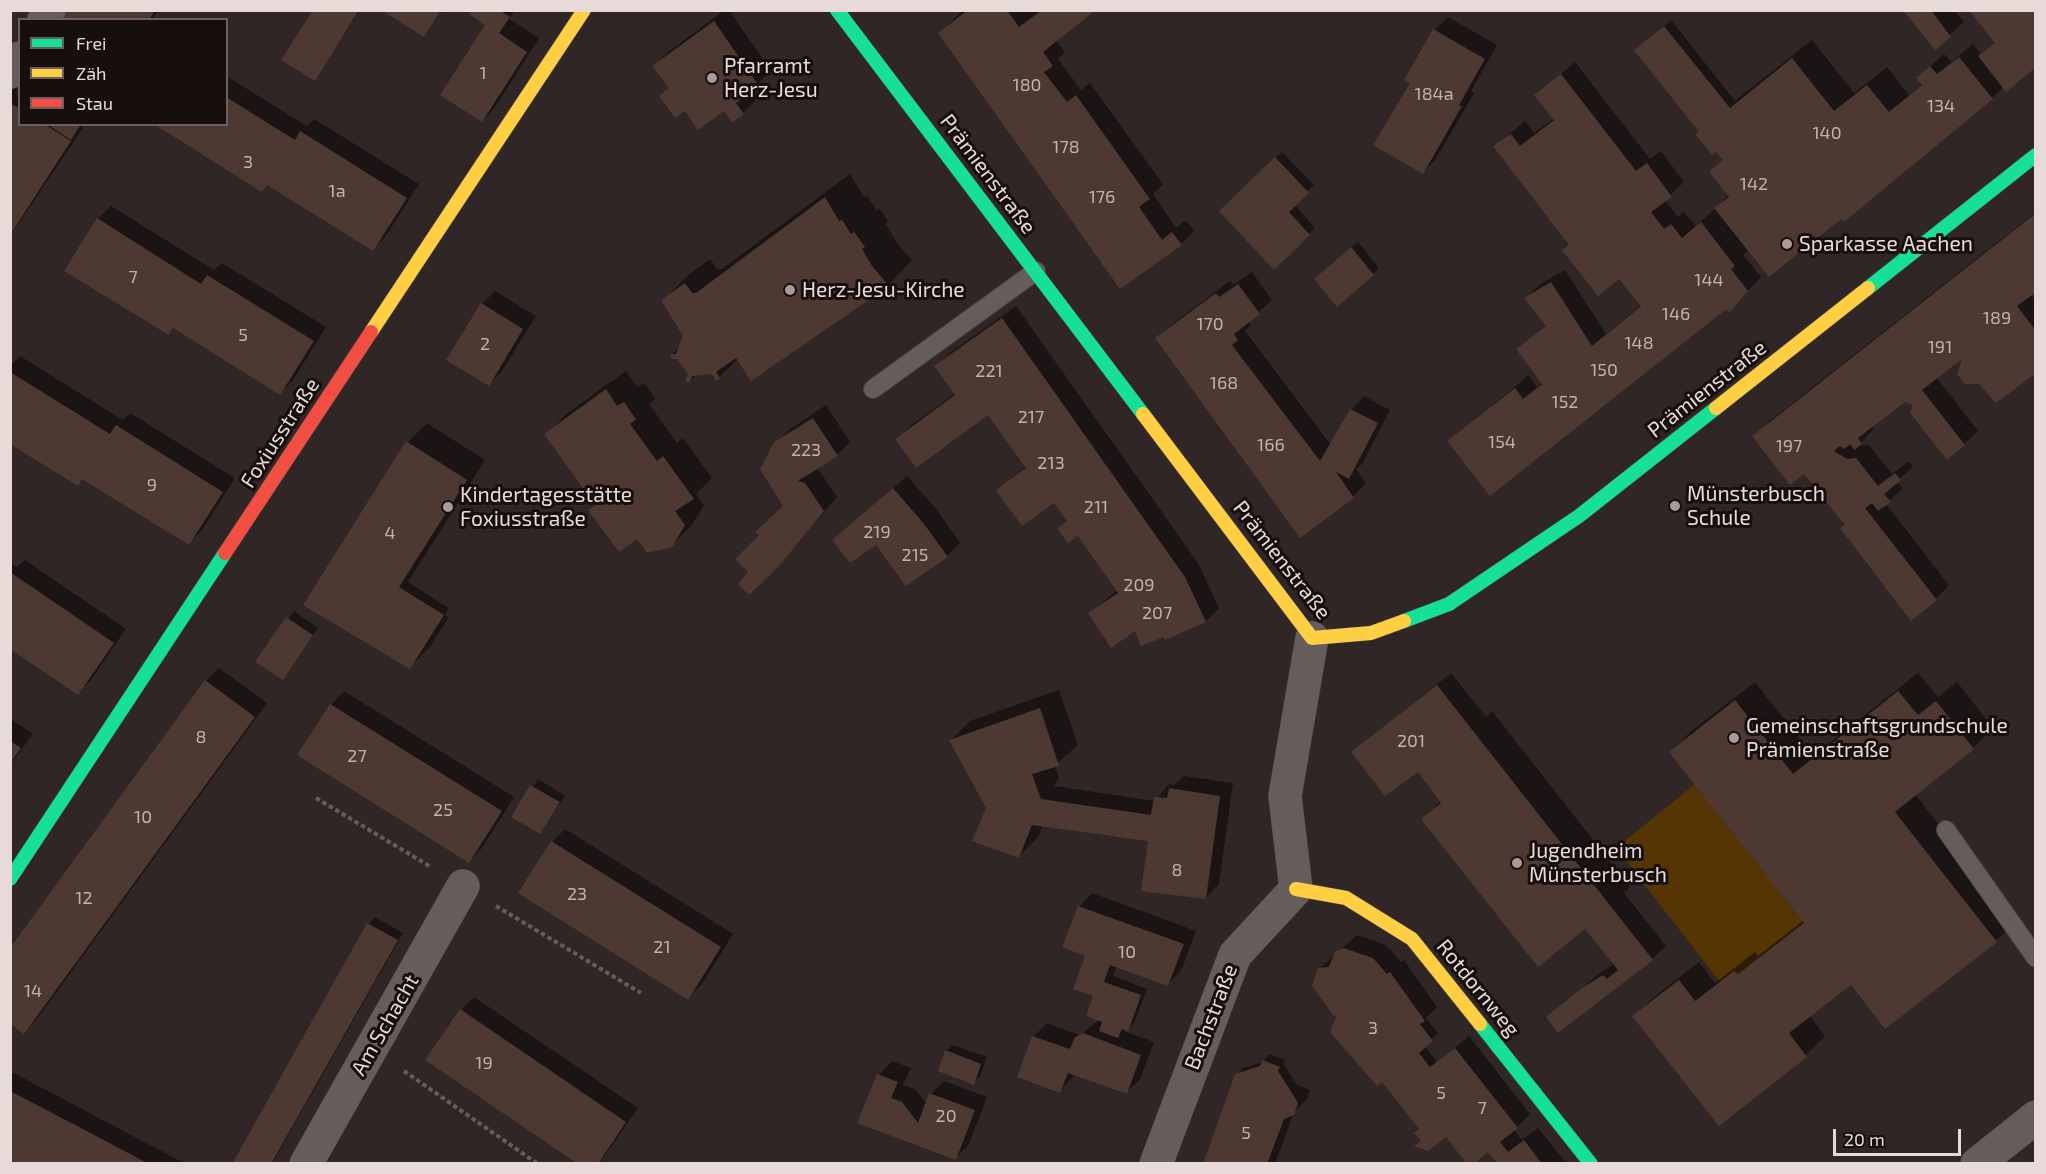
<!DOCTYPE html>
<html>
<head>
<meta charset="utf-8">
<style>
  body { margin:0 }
  #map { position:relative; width:2046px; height:1174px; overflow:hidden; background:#312626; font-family:"Exo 2",sans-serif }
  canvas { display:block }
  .frame { position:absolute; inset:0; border:12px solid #e8dad9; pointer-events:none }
  .legend { position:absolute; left:18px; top:18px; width:210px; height:108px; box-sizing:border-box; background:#170e0e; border:2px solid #6b605f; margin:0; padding:8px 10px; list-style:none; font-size:18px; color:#e8dad9 }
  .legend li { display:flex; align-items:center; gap:12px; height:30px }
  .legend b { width:30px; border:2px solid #6b605f }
  .scale { position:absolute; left:1833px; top:1129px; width:128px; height:27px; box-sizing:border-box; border:3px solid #e8dad9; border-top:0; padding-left:8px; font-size:18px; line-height:21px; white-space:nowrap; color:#e8dad9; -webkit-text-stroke:4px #170e0e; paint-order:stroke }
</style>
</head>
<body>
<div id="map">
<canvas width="2046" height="1174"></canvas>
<div class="frame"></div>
<ul class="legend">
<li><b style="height:8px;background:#16e098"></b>Frei</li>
<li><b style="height:8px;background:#ffcf43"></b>Zäh</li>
<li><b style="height:8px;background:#f24e42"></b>Stau</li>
</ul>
<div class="scale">20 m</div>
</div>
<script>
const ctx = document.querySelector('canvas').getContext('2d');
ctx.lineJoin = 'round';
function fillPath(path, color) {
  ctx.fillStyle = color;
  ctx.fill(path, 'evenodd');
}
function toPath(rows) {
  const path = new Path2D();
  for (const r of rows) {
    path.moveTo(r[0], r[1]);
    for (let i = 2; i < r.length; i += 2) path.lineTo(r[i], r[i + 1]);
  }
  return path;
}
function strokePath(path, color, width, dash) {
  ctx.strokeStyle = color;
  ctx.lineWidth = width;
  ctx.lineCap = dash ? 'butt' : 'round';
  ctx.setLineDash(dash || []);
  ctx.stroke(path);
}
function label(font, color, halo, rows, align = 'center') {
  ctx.font = font + ' "Exo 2",sans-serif';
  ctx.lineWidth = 6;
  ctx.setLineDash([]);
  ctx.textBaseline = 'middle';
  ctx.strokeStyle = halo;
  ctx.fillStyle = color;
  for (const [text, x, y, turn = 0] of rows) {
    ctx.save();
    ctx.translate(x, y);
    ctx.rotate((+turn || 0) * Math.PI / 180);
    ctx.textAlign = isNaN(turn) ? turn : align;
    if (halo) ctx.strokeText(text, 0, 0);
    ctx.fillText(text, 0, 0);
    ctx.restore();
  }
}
fillPath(toPath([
  [1695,784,1804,923,1738,974,1734,971,1720,982,1616,848]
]), '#563505');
fillPath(toPath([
  [61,10,158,10,152,20,56,20],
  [315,10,360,10,315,79],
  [384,10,442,10,424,35],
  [473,10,515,10,509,19,539,38,495,107,482,121,486,26],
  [725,10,729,10,771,71,750,91,756,100,743,113,724,109,685,109,661,96,669,87,654,66,667,53],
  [963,10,1093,10,1056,40,1065,52,1058,59,1081,90,1090,83,1163,184,1153,194,1176,228,1186,220,1194,231,1181,244,1120,287,940,33],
  [1905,10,1954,10,1964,22,1935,48],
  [2036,10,2004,87,1992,98,1839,219,1749,250,1743,255,1761,277,1743,296,1724,308,1449,441,1529,375,1537,387,1543,382,1547,325,1526,298,1539,285,1565,270,1606,334,1641,305,1620,277,1570,244,1495,147,1525,121,1534,133,1555,118,1536,95,1575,62,1650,159,1661,151,1684,182,1665,200,1678,217,1684,212,1696,226,1729,195,1711,172,1724,159,1636,50,1671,20,1735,101,1812,40,1854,93,1887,67,1909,95,1923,84,1918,78,1944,54,1951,62,1973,44,1981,55],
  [1448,17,1497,45,1471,91,1474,93,1436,159,1423,172,1412,83,1434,30],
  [226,76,307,126,314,119,419,184,386,236,373,249,268,184,262,190,159,126,226,124],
  [17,86,20,124,82,124,83,128,10,236,10,92],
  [1282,152,1314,185,1294,204,1315,228,1274,267,1221,212],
  [850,174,864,197,867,196,877,211,879,208,888,221,886,224,896,242,912,260,888,285,738,359,717,379,712,373,696,375,690,381,690,374,678,357,672,354,681,346,685,335,663,301,687,276,710,259,717,269,722,269],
  [111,206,214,270,222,263,326,327,293,380,280,393,175,327,169,333,98,219],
  [2036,212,2036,290,2030,294,2036,300,2036,371,1964,355,1936,377,1978,431,1964,444,1915,404,1905,400,1871,426,1874,429,1857,446,1869,445,1892,474,1909,461,1913,466,1897,482,1903,488,1886,504,1949,585,1936,599,1842,528,1846,524,1804,472,1754,436,1767,423],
  [1358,242,1379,268,1373,274,1322,272],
  [1252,272,1272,300,1248,322,1251,325,1245,331,1331,445,1351,410,1364,396,1390,410,1362,464,1356,469,1366,483,1353,497,1301,536,1157,338,1171,325,1230,281,1233,285],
  [495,291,536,316,502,371,489,384,482,304],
  [1016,306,1198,563,1219,608,1206,621,1165,635,1135,629,1090,613,1117,590,1078,534,1059,529,1068,520,1054,501,998,490,1027,466,988,413,897,439,910,426,956,393,936,366,950,353],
  [20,356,123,420,130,413,235,478,202,530,189,543,84,478,78,484,10,442,10,366],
  [626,371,637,387,644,383,655,399,649,404,677,443,683,438,712,478,696,494,704,505,692,525,672,545,637,537,596,504,546,435,565,415],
  [826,405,850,442,837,455,814,469,819,470,837,497,778,565,750,572,761,535,784,505,775,444,789,430],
  [427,423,485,460,408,582,449,608,445,615,449,617,429,648,410,667,305,604,408,442],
  [907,476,937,510,960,543,947,556,876,542,834,540],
  [25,560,126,629,91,680,78,693,10,647,10,562,17,567],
  [294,611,318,628,282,678,257,661],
  [219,668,267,703,37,1019,24,1032,206,681],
  [1451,673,1486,717,1492,711,1630,887,1624,893,1666,946,1652,959,1558,1030,1548,1017,1597,975,1614,964,1585,927,1423,819,1441,801,1420,772,1353,752],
  [1918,673,1938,697,1957,682,1993,728,1973,748,1915,794,2015,922,1996,941,1851,982,1809,1015,1825,1036,1806,1055,1719,1124,1634,1017,1654,997,1699,962,1715,983,1755,952,1758,956,1804,920,1671,752,1690,732,1755,682,1813,756],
  [1059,690,1078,745,1055,765,1059,778,1054,786,1155,801,1169,784,1174,785,1184,776,1233,783,1219,884,1206,898,1150,839,1043,825,1038,837,1018,857,987,807,951,740,970,721],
  [344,691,514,797,482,848,469,861,331,705],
  [10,718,33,734,10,765],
  [538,779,565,796,540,832,513,816],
  [565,829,733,934,702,984,688,998,552,842],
  [1092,893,1196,931,1181,971,1168,984,1117,966,1113,976,1147,989,1134,1023,1126,1032,1154,1042,1140,1079,1126,1093,1075,1074,1060,1091,1019,1076,1034,1036,1047,1023,1080,1035,1100,1019,1079,907],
  [375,917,403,933,272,1164,234,1164,369,924],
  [1357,935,1386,945,1401,962,1404,960,1437,1007,1426,1018,1438,1033,1425,1046,1437,1062,1469,1036,1530,1114,1514,1130,1522,1140,1538,1128,1567,1164,1493,1164,1497,1160,1489,1150,1446,1135,1422,1140,1421,1129,1340,1011,1319,969],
  [474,997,638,1108,599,1164,581,1164,461,1010],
  [953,1045,987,1057,980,1077,973,1083,946,1051],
  [1269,1054,1285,1060,1284,1064,1297,1085,1310,1090,1307,1099,1294,1112,1275,1164,1205,1164,1236,1075,1243,1068,1263,1062],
  [892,1061,911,1068,903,1085,915,1089,927,1104,931,1094,944,1081,987,1097,969,1144,956,1158,859,1122,879,1075],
  [10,1071,186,1164,20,1164,10,1158]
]), '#0007');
fillPath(toPath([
  [60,10,155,10,149,20,54,20],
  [313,10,359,10,315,81,281,60],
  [381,10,441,10,424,37],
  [471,10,499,10,510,17,499,33,527,52,482,122,440,95,485,25,469,14],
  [968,10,1007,10,1019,27,1042,10,1096,10,1043,52,1053,66,1044,72,1067,102,1076,95,1150,199,1139,207,1162,240,1172,232,1182,245,1120,289,938,33],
  [1903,10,1931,10,1951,37,1935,50],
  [1969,10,2036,10,2036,67,2006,92,1978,56,1995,43],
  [714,21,759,86,736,103,744,114,732,123,724,111,698,130,685,111,675,118,659,96,669,88,652,66],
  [1664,26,1730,108,1792,58,1834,111,1867,85,1889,112,1922,85,1916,78,1930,66,1937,74,1959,57,1993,99,1845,221,1840,220,1769,277,1714,208,1729,197,1709,172,1723,160,1716,152,1712,155,1695,134,1699,132,1634,50],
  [1433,29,1485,59,1459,105,1462,106,1423,174,1373,145,1410,83,1404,80],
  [1561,74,1636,171,1647,163,1672,197,1651,212,1664,229,1671,224,1682,238,1701,222,1735,266,1731,269,1748,291,1730,312,1725,310,1490,496,1447,441,1515,388,1523,399,1542,384,1516,349,1546,326,1524,298,1551,282,1592,346,1641,306,1619,279,1598,296,1562,250,1569,245,1493,146,1511,134,1520,146,1554,120,1534,95],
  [226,97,295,140,300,131,407,198,373,251,267,185,262,192,157,126,226,124],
  [10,103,20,109,20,124,44,124,71,141,10,235],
  [47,124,81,124,71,140],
  [1275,157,1309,193,1289,212,1310,235,1274,270,1219,211],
  [825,197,839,221,842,220,851,234,854,232,865,247,862,249,872,266,889,286,751,381,736,358,716,372,720,378,716,381,712,374,692,376,690,382,685,382,688,374,677,359,671,359,671,354,676,354,683,336,661,300,685,283,692,293,696,293],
  [2036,213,2036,292,2017,306,2036,331,2036,373,1996,403,1979,384,1965,384,1957,374,1962,359,1922,390,1965,445,1947,460,1910,413,1913,405,1905,402,1858,438,1862,444,1854,450,1850,444,1844,449,1840,446,1834,451,1847,459,1856,458,1878,486,1895,473,1901,480,1884,494,1891,502,1878,511,1872,503,1865,508,1937,600,1911,621,1840,528,1845,525,1804,474,1790,485,1752,436],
  [97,218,201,284,207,275,314,341,280,395,173,328,169,335,64,271],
  [1351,247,1374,275,1337,307,1314,279],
  [1238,284,1260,314,1234,334,1238,340,1232,345,1320,461,1350,409,1378,423,1349,479,1336,472,1354,498,1300,538,1155,338,1216,293,1219,297],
  [481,303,523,329,489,386,446,360],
  [1002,318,1185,577,1206,622,1165,640,1164,637,1141,646,1135,631,1111,648,1088,613,1118,593,1078,536,1068,543,1057,529,1067,521,1054,503,1022,526,996,490,1026,468,988,415,916,468,895,439,955,395,934,366],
  [10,372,110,434,116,425,223,492,189,545,82,479,78,486,10,444],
  [606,389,617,406,624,402,636,419,630,424,657,461,663,456,694,499,675,511,685,525,672,547,647,553,637,539,619,552,588,510,595,505,544,434],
  [813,418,838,456,798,481,805,483,824,511,779,566,749,595,738,584,748,572,735,559,759,535,755,532,783,506,760,469,774,442],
  [406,441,467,480,399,587,444,615,410,669,303,605],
  [893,488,924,524,948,557,906,586,876,545,850,563,832,540],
  [10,572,114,643,78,695,10,649],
  [286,617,313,635,283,680,255,662],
  [205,680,255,717,24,1034,10,1024,10,948],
  [1437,685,1653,960,1558,1033,1546,1017,1582,988,1603,975,1607,979,1618,970,1585,929,1538,967,1421,819,1441,803,1418,772,1385,796,1351,752],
  [1898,691,1918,715,1936,701,1974,749,1895,812,1997,942,1885,1029,1851,985,1789,1033,1807,1057,1719,1126,1632,1016,1679,980,1695,1001,1734,971,1738,974,1804,923,1669,752,1735,700,1793,774],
  [330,704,502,811,469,863,297,755],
  [1040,708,1059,766,1032,774,1041,799,1151,815,1154,797,1167,798,1169,788,1220,796,1206,899,1141,891,1148,841,1032,825,1019,858,972,841,986,808,949,740],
  [10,741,21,748,10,763],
  [530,785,560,802,540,834,511,817],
  [551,841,721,947,688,1000,518,893],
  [1078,906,1184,944,1168,986,1110,965,1104,982,1141,995,1128,1032,1122,1029,1118,1038,1099,1031,1102,1022,1086,1016,1093,996,1073,989,1085,956,1062,947],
  [367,923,398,940,271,1164,232,1164],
  [1343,948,1373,958,1387,974,1390,972,1425,1021,1420,1024,1433,1041,1419,1053,1430,1067,1455,1048,1518,1128,1500,1142,1508,1152,1524,1140,1542,1164,1494,1164,1496,1162,1488,1152,1474,1164,1467,1164,1446,1137,1428,1151,1414,1146,1421,1141,1414,1133,1419,1129,1382,1082,1377,1086,1330,1032,1337,1015,1334,1016,1312,986,1318,968,1329,967,1335,952],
  [460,1009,626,1122,598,1164,578,1164,425,1060],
  [1083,1033,1141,1055,1127,1094,1068,1073,1060,1093,1017,1077,1032,1036,1070,1049,1075,1037],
  [945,1050,981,1064,974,1085,938,1071],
  [1262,1060,1280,1067,1278,1071,1298,1103,1294,1115,1284,1119,1267,1164,1203,1164,1235,1074,1260,1066],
  [877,1074,898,1082,891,1098,902,1102,918,1123,929,1093,975,1110,956,1160,857,1123],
  [10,1091,81,1128,149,1164,17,1164,10,1160]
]), '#4d3931');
const lane = toPath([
  [873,389,1036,271],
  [1946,830,2036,958]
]);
const street = toPath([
  [44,20,49,10],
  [10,72,20,58],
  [306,1164,463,886],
  [1156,1164,1235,955,1296,889,1285,796,1312,638],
  [1977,1164,2036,1117]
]);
const fast = toPath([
  [837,10,1143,414],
  [1868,288,2036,155],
  [1404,621,1449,604,1579,516,1716,408],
  [10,879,225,553],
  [1480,1024,1591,1164]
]);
const slow = toPath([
  [371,332,584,10],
  [1716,408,1868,288],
  [1143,414,1312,638,1371,633,1404,621],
  [1296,889,1346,898,1412,939,1480,1024]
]);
const jam = toPath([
  [225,553,371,332]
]);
strokePath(lane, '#4e4444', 20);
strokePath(street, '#4e4444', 34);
strokePath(fast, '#4e4444', 15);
strokePath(slow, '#4e4444', 15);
strokePath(jam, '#4e4444', 15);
strokePath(toPath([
  [316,798,431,867],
  [496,906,641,993],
  [404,1071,538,1164]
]), '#655c5c', 4, [4.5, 3]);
strokePath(lane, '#655c5c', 18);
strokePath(street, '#655c5c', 33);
strokePath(fast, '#16e098', 14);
strokePath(slow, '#ffcf43', 14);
strokePath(jam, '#f24e42', 14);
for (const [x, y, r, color] of [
  [712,78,6,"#a89b9a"],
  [1787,244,6,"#a89b9a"],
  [790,290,6,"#a89b9a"],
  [1675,506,6,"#a89b9a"],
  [448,507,6,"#a89b9a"],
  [1734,738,6,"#a89b9a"],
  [1517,863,6,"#a89b9a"]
]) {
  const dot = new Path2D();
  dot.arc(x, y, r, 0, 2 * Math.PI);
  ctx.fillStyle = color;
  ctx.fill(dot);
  strokePath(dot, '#170e0e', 2);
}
label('18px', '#c1b2af', null, [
  ["1",483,73],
  ["180",1027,85],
  ["184a",1434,94],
  ["134",1941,106],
  ["140",1827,133],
  ["178",1066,147],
  ["3",248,162],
  ["142",1754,184],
  ["1a",337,191],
  ["176",1102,197],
  ["7",133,277],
  ["144",1709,280],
  ["146",1676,314],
  ["189",1997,318],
  ["170",1210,324],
  ["5",243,335],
  ["148",1639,343],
  ["2",485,344],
  ["191",1940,347],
  ["150",1604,370],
  ["221",989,371],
  ["168",1224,383],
  ["152",1565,402],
  ["217",1031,417],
  ["154",1502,442],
  ["166",1271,445],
  ["197",1789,446],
  ["223",806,450],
  ["213",1051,463],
  ["9",152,485],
  ["211",1096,507],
  ["219",877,532],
  ["4",390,533],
  ["215",915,555],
  ["209",1139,585],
  ["207",1157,613],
  ["8",201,737],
  ["201",1411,741],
  ["27",357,756],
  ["25",443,810],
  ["10",143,817],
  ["8",1177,870],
  ["23",577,894],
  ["12",84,898],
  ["21",662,947],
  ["10",1127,952],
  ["14",33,991],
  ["3",1373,1028],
  ["19",484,1063],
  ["5",1441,1093],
  ["7",1482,1108],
  ["20",946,1116],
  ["5",1246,1133]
]);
label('21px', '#e8dad9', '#170e0e', [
  ["Pfarramt",724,66],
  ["Herz-Jesu",724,90],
  ["Sparkasse Aachen",1799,244],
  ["Herz-Jesu-Kirche",802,290],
  ["Münsterbusch",1687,494],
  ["Schule",1687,518],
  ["Kindertagesstätte",460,495],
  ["Foxiusstraße",460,519],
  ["Gemeinschaftsgrundschule",1746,726],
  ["Prämienstraße",1746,750],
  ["Jugendheim",1529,851],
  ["Münsterbusch",1529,875]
], 'left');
label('21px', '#e8dad9', '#170e0e', [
  ["Prämienstraße",988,174,53],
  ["Prämienstraße",1707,389,-38],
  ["Foxiusstraße",280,433,-57],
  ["Prämienstraße",1282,560,52],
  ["Rotdornweg",1478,988,51],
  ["Bachstraße",1211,1017,-69],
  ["Am Schacht",385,1025,-60]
]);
</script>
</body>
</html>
